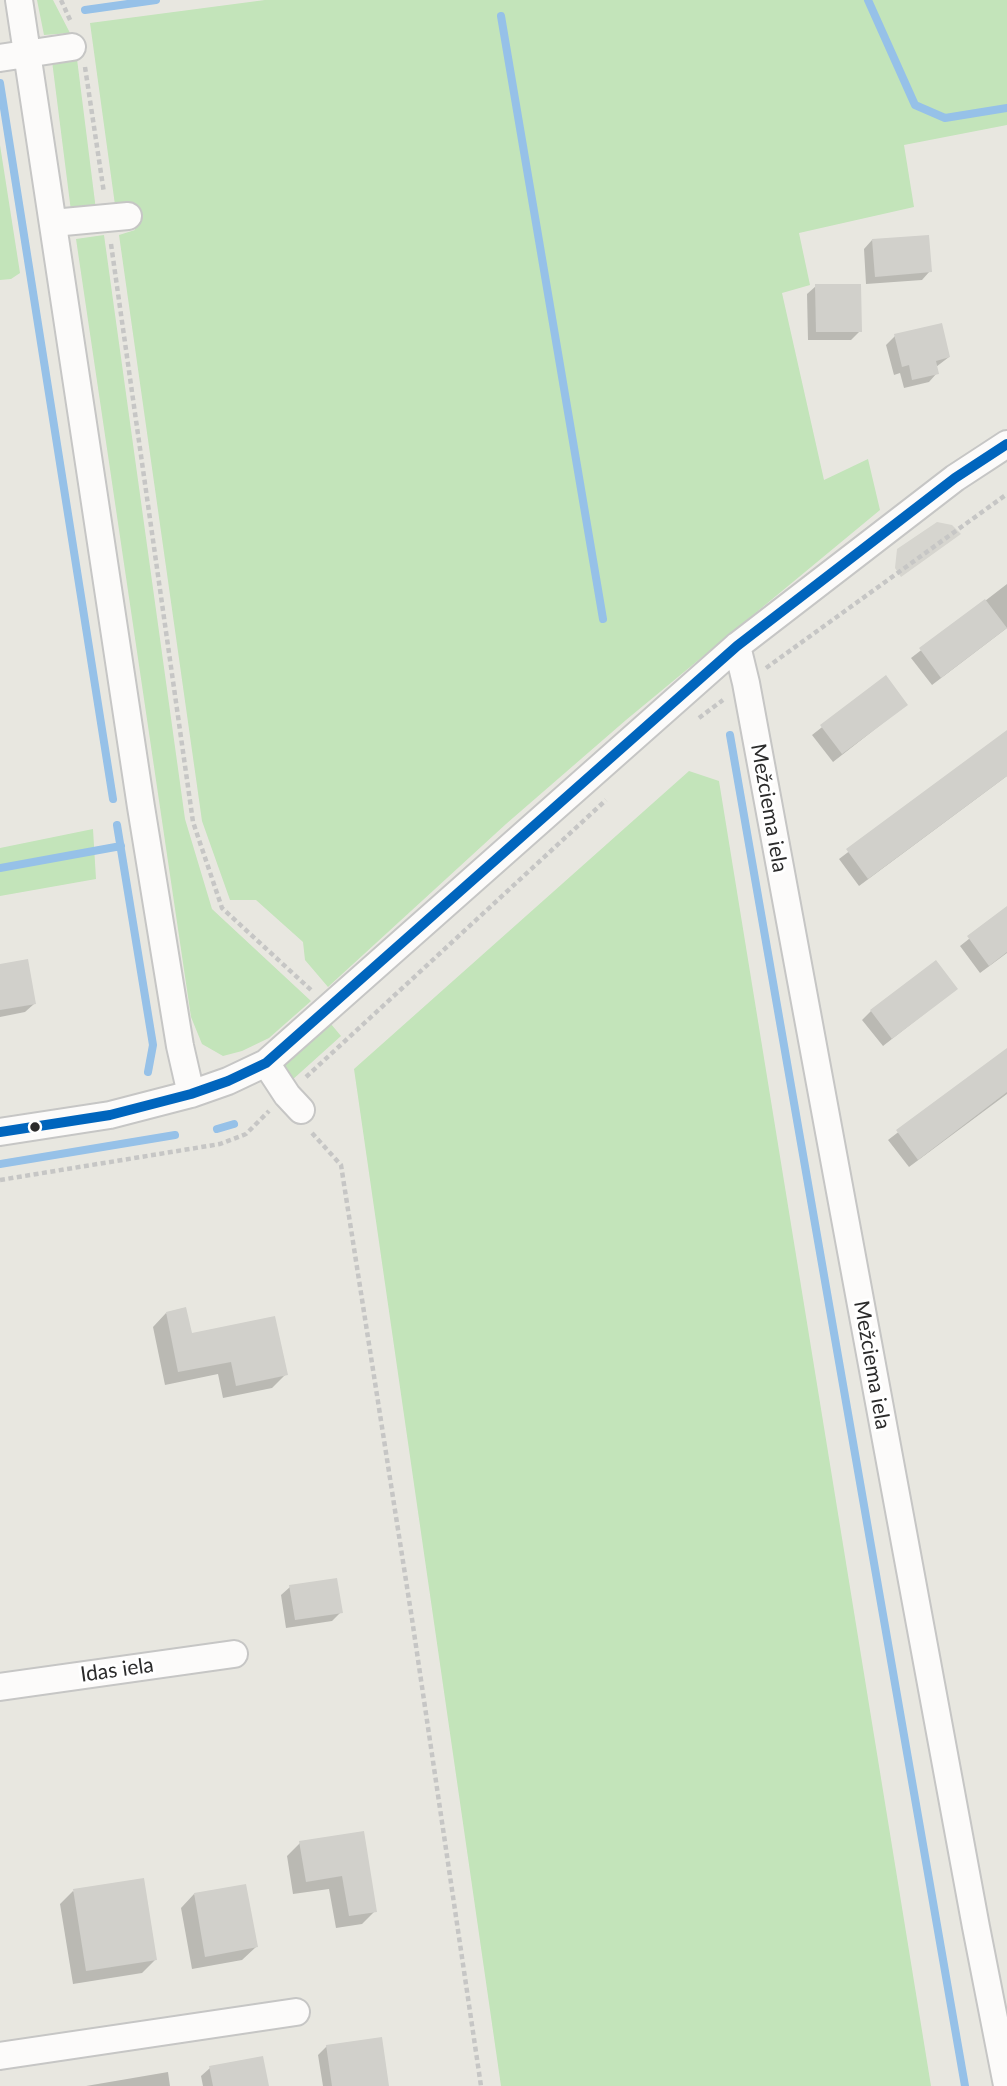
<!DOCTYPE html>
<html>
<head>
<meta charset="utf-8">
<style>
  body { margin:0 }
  canvas { display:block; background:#e8e7e0 }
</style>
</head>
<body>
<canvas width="1007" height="2086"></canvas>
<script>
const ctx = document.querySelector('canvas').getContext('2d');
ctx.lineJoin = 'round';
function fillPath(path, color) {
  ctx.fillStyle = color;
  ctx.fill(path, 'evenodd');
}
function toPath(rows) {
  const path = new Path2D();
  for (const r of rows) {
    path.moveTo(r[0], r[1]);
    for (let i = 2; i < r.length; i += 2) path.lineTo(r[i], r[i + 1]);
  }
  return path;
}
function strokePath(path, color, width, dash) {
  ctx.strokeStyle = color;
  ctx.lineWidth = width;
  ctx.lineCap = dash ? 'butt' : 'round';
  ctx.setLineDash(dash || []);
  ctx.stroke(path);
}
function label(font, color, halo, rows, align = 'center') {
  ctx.font = font + ' Lato,sans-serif';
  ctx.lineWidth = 6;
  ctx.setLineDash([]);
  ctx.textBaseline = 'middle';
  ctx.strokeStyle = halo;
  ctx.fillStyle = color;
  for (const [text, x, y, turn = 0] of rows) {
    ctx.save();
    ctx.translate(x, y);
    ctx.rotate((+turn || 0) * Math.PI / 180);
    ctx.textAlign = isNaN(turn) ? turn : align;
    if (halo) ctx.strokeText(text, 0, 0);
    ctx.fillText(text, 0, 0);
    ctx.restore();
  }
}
fillPath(toPath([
  [37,0,53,0,70,33,44,35],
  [265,0,1007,0,1007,125,904,145,914,207,799,233,810,285,782,293,824,480,868,459,880,510,626,720,506,824,328,987,305,960,303,942,256,900,230,900,202,821,119,235,135,230,130,204,115,205,90,23],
  [77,59,96,210,71,211,52,61],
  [0,145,20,273,11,279,0,280],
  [104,235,185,819,212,909,311,1001,269,1038,242,1051,223,1056,202,1044,191,1017,76,239],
  [689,771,719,781,931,2086,501,2086,354,1069],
  [93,829,96,879,0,896,0,848],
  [331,1024,341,1036,291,1081,283,1067]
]), '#c3e4ba');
fillPath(toPath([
  [937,522,952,525,961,534,901,577,895,568,897,549]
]), '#d6d5cf');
fillPath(toPath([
  [872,240,930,271,922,280,866,284,864,249],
  [816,286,860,331,851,340,808,340,807,294],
  [895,336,949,357,936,367,937,373,929,382,904,388,900,373,894,375,886,345],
  [1007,584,1007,628,932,685,911,658],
  [885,678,906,705,833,762,812,735],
  [1007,732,1007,776,859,886,839,859],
  [1007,909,1007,953,980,973,960,946],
  [0,966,34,1004,25,1012,0,1017],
  [956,989,883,1046,862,1020,871,1011],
  [1007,1049,1007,1094,909,1167,888,1140],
  [166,1313,190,1335,286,1374,272,1388,223,1398,218,1374,165,1385,153,1327],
  [290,1587,341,1612,332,1621,286,1628,281,1595],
  [363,1833,375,1911,362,1924,336,1928,329,1889,293,1894,287,1856,300,1843],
  [73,1891,155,1960,142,1973,73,1984,60,1904],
  [194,1894,256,1947,242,1960,192,1969,181,1908],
  [327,2046,387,2086,323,2086,318,2055],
  [210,2068,267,2086,203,2086,201,2076],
  [168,2072,170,2086,86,2086]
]), '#0003');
strokePath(toPath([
  [868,0,915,105,945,118,1007,108],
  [85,10,156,0],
  [501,16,603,619],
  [0,83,113,799],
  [730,735,965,2086],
  [117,825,153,1045,148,1072],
  [0,868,121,846],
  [217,1129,234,1124],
  [0,1164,175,1135]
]), '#96c1e8', 8);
fillPath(toPath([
  [929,235,932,272,875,277,872,239],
  [815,284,861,284,862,332,816,332],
  [942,323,950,357,936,361,939,374,912,380,909,365,902,367,894,334],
  [985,599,1007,628,941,678,919,648],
  [886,675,908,705,842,754,820,725],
  [1007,730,1007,776,868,879,846,849],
  [1007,906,1007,952,989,966,967,936],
  [28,959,36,1004,0,1010,0,964],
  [936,960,958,989,892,1039,870,1010],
  [1007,1048,1007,1092,918,1160,896,1130],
  [186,1307,192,1333,275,1316,288,1375,236,1386,231,1362,178,1372,166,1312],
  [337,1578,343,1613,295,1620,289,1585],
  [364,1831,377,1912,349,1916,342,1876,306,1882,299,1841],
  [144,1878,157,1960,86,1971,73,1889],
  [246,1884,258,1947,205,1957,194,1893],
  [382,2037,389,2086,332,2086,326,2045],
  [263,2056,269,2086,213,2086,209,2066]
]), '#d1d0cb');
const minor = toPath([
  [19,0,141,807,180,1046,191,1094],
  [0,58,72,47],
  [53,223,128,216],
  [737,646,746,683,976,1927,1007,2085],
  [266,1063,287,1095,301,1110],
  [0,1132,110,1115,191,1094,228,1081,266,1063,737,646,955,478,1007,444],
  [0,1687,234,1654],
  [0,2056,296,2012]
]);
strokePath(minor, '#c6c6c5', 30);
strokePath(toPath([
  [61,0,71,22],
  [85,67,104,193],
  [111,244,193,822,222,908,311,990],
  [766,668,1007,494],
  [699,718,723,700],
  [306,1077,606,800],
  [312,1133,341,1165,412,1619,481,2086],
  [0,1180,220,1144,246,1134,269,1111]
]), '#c6c6c5', 4.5, [5, 3.5]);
strokePath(minor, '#fcfbfa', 26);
strokePath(toPath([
  [0,1132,110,1115,191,1094,228,1081,266,1063,737,646,955,478,1007,444]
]), '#0065bd', 10);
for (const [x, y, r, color] of [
  [35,1127,6,"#2b2b2b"]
]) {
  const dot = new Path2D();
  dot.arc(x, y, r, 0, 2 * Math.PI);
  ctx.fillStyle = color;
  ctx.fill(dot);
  strokePath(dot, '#fff', 2.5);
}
label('21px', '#2b2b2b', '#fff', [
  ["Mežciema iela",769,808,80],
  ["Mežciema iela",872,1365,80],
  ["Idas iela",117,1670,-8]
]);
</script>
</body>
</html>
